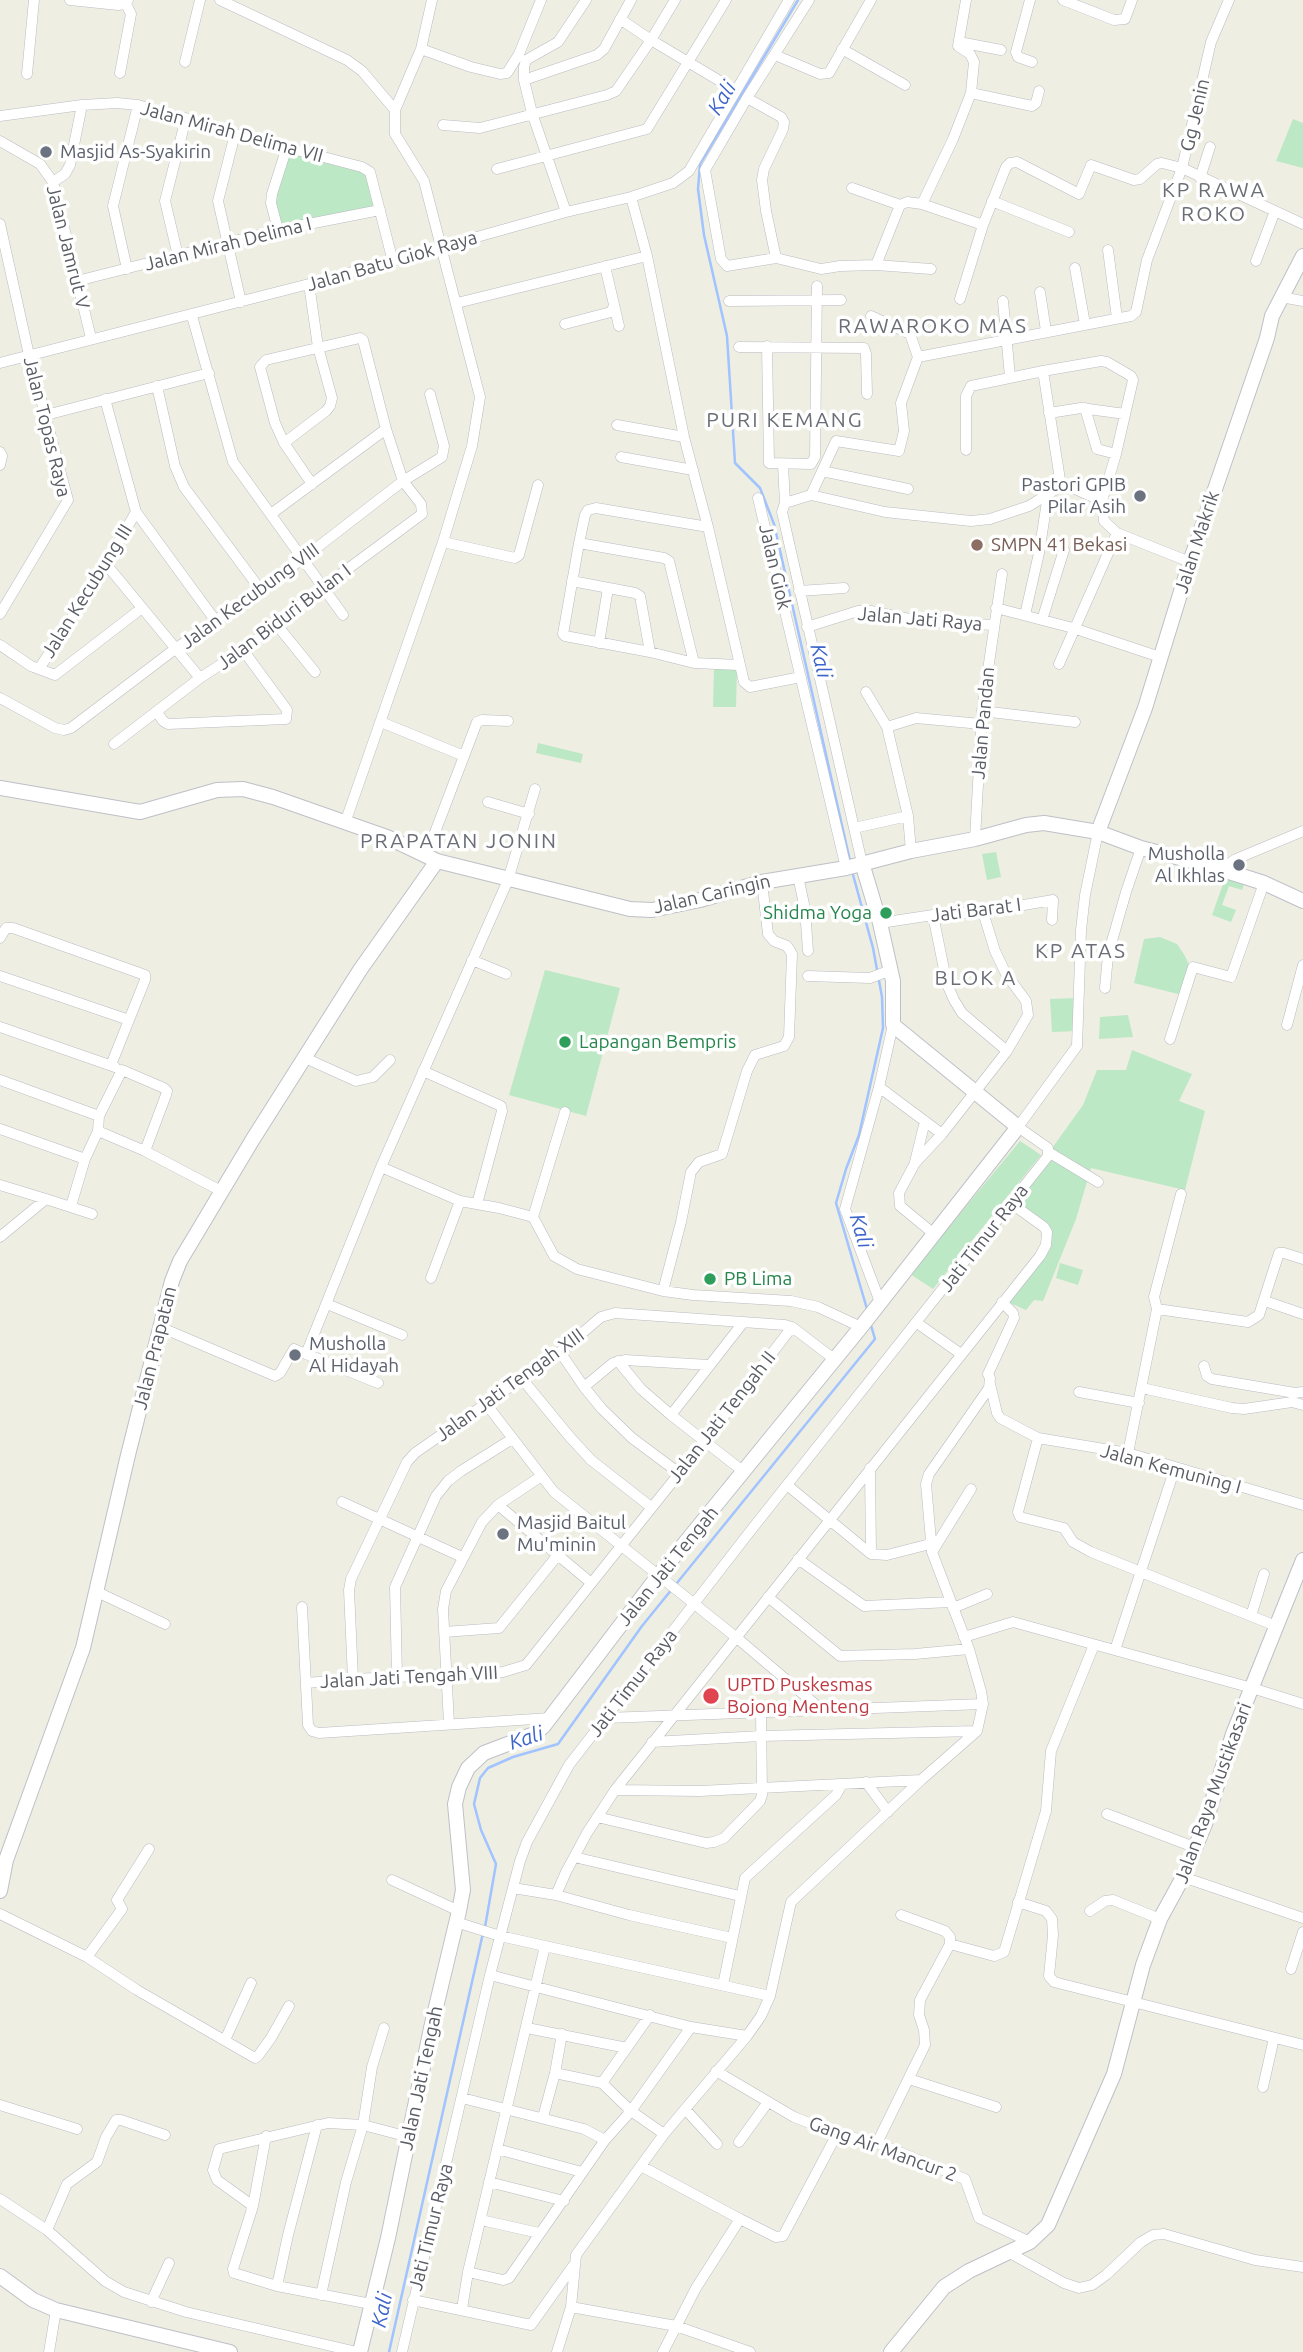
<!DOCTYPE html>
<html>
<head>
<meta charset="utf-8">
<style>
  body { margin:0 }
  canvas { display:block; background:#eeeee2 }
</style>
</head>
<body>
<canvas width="1303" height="2352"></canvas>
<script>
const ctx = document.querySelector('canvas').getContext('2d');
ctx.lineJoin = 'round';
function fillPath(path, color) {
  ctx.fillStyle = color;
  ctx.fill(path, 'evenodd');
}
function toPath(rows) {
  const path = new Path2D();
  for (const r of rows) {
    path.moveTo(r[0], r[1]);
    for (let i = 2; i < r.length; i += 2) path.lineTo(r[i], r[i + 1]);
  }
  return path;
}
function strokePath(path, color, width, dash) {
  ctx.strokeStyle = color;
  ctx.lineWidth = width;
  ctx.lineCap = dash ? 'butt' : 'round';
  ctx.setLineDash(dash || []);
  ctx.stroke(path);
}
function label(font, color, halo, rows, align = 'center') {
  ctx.font = font + ' Ubuntu,sans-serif';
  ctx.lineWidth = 7;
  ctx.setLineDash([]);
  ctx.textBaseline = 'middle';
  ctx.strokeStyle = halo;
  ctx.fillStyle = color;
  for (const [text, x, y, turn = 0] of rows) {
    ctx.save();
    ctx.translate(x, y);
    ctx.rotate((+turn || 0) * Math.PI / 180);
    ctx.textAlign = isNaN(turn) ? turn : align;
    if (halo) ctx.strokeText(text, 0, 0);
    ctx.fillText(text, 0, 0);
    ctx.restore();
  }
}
fillPath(toPath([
  [1293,119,1303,123,1303,168,1276,161],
  [287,147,368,169,380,210,278,230,272,194],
  [714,668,737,669,736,707,713,707],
  [538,743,583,754,581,763,536,753],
  [996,852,1001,877,987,880,982,854],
  [1226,876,1245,882,1242,890,1229,886,1222,905,1236,910,1231,922,1212,915],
  [1160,937,1177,944,1185,956,1190,967,1182,995,1134,983,1144,939],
  [545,970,620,988,586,1116,509,1095],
  [1078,998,1077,1031,1052,1032,1050,999],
  [1128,1015,1133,1037,1099,1039,1100,1017],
  [1132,1050,1192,1074,1179,1101,1205,1111,1185,1190,1091,1168,1076,1219,1043,1301,1034,1300,1026,1310,1008,1302,1048,1238,1047,1232,1012,1204,1083,1105,1097,1070,1126,1070],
  [1020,1141,1041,1155,933,1289,910,1274],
  [1060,1263,1083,1270,1078,1285,1056,1278]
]), '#bce8c5');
strokePath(toPath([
  [798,0,700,164,698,189,704,235,727,336,735,463,760,488,774,524,850,861],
  [852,871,873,948,882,997,883,1028,859,1135,846,1169,836,1203,867,1309],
  [485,1927,496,1864,481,1830,474,1804,480,1778,488,1768,513,1757,558,1744,642,1626,875,1339,870,1322],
  [389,2352,483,1933]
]), '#a1c3ff', 2.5);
const street = toPath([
  [70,0,118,5,126,4,128,0],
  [220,0,347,60,362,71,395,110,395,134,424,181,480,397,472,446,443,542,345,823],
  [809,0,747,98,705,170,721,259,727,266,776,258,821,269,840,266,876,265,931,269],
  [1030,0,1016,52,1018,57,1032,62],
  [1063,0,1114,20,1125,19,1132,0],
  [620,19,651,40,735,90],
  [959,42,1001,50],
  [421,49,471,67,500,74,507,73,519,54,541,0],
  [842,49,905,85],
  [775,55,820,74,829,73,871,0],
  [185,62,200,0],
  [120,73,131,14,126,4],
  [27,74,34,0],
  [524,80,597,55,604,49,631,0],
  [971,93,1032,106,1036,103,1039,91],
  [747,98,781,117,784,122,783,129,764,169,762,180,766,211,776,258],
  [395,110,421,49,432,0],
  [0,116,82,105,117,103,138,105,235,134,362,167,370,172,393,262],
  [443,125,480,128,607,95,616,91,651,40,675,0],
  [235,134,218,201,241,302],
  [0,141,40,164,53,182,91,338],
  [497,169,647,129,726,0],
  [1200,178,1210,147],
  [53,182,65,174,70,165,82,105],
  [852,188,900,205,907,202,922,204,983,225,1006,167,1010,163,1017,162,1079,194,1091,165,1134,180,1140,179,1157,164,1162,163,1182,168,1303,224],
  [631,197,647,256,684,437,708,527,744,682,750,687,801,677],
  [992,201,1069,232],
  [922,204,953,139,971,93,974,62,970,54,958,46,966,0],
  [566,212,532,113,524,80,524,67,526,60,558,42,586,0],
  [0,224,29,355,68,500,0,614],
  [278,230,271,203,272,194,287,147],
  [1108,250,1117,318],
  [178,256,165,201,186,118],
  [1256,261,1275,211],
  [876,265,900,205],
  [605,266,619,326],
  [1075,268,1085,324],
  [127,269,113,206,138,105],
  [77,281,278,230,380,210],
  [1040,292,1046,331],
  [1281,297,1303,301],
  [960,299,983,225],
  [729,301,841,300],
  [1003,301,1010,377],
  [457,303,647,256],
  [192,316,233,462,343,615],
  [871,316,910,334,918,357],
  [565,324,611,312,614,306],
  [767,346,769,463,811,464,815,457,817,286],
  [739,347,864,348,866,354,867,394],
  [0,363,309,284,566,212,631,197,673,183,689,171,789,0],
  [1043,371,1061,486],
  [157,386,175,466,184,487,260,589],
  [105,399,136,512,215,620],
  [1085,408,1097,449,1116,454],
  [1049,413,1081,408,1125,414],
  [46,415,209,373],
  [617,425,684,437],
  [284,443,326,411,330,406,332,398,318,347,309,284],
  [966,450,966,396,971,386,1043,371,1101,361,1107,362,1131,376,1133,380,1116,454,1102,501],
  [0,452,2,456,0,465],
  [621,457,693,470],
  [783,465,785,503],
  [822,471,908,489],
  [811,495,836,441,899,451,904,431,901,403,918,357,1131,316,1136,312,1147,260,1182,168,1211,42,1229,0],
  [758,498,846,868],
  [271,514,386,429],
  [708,527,596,508,588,510,585,515,579,543,563,634,565,636,650,652,694,663,739,665],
  [443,542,515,558,519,555,538,485],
  [579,543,664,558,669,561,694,663],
  [106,564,200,678],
  [572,581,635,593,640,596,650,652],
  [799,591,844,588],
  [996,608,1073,628,1160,657],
  [1025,615,1039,553,1048,495],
  [1042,620,1064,550],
  [276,624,315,672],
  [807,627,858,611,871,611,919,621,994,625],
  [599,643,608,588],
  [0,645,31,666,55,675,142,608],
  [1059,664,1117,533],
  [39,669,106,564,136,512],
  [866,692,887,727,908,816,911,851],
  [0,698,55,728,64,730,71,728,175,649,301,560,403,481,442,457,444,446,430,394],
  [982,711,1075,722],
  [157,712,163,721,168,724,286,719,287,710,243,650],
  [381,722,464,756],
  [887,727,916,718,981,724],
  [114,744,200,678,243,650,322,588,422,514,421,504,403,481,386,429,363,340,360,338,266,360,260,367,275,423,284,443,312,484],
  [488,802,529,814],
  [854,828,908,816],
  [975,839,982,711,1002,574],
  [426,856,477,722,482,720,508,721],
  [862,863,782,512,785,503,811,495,885,512,971,521,990,519,1029,506,1061,486,1075,489,1102,501,1104,521,1117,533,1190,562],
  [1221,869,1236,859,1303,831],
  [798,876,805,909,808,951],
  [933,915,947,984,954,1000,962,1013,1007,1051],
  [880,923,933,915,983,912,1053,900,1052,920],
  [0,938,6,928,13,928,145,975,145,980,111,1065],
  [472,960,506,974],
  [0,976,129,1020],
  [808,976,870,978,891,970],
  [1105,988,1108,955,1126,892,1141,848],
  [1287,1025,1303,965],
  [0,1027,115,1067],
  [1170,1039,1193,967,1231,977,1264,883],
  [305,1058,356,1081,373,1077,390,1060],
  [423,1071,501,1106,502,1111,477,1204],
  [0,1080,99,1116,98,1131,145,1151,221,1191],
  [879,1087,942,1134],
  [99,1116,122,1070,164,1088,167,1091,166,1095,145,1151],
  [0,1129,85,1159,98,1131],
  [1050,1153,1098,1182],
  [915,1162,925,1121],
  [381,1167,460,1201,499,1208,533,1217,554,1256,577,1269,663,1291,693,1295,791,1301,818,1307,861,1327],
  [0,1185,46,1199],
  [71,1206,85,1159],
  [533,1217,565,1112],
  [934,1234,900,1206,899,1193,915,1163,942,1134,1007,1051,1028,1015,1026,1001,1006,974,995,951,983,912],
  [0,1237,46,1199,92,1214],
  [431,1278,460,1201],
  [663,1291,681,1222,691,1172,699,1162,722,1154,747,1071,755,1055,784,1046,789,1037,792,954,787,946,774,941,768,934,762,882],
  [1265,1301,1303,1314],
  [880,1302,845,1209,879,1087,893,1025],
  [327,1304,402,1335],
  [1157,1309,1248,1322,1259,1315,1279,1253,1284,1253,1303,1259],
  [917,1323,961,1354],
  [160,1327,275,1376,280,1373,294,1349,306,1354,381,1167,508,880,535,789],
  [560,1352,584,1387,602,1409,632,1438,679,1473],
  [306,1354,378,1383],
  [618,1361,641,1389,671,1415,744,1472],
  [1204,1366,1207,1376,1212,1379,1295,1393,1303,1392],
  [523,1380,569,1436,591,1460,651,1507],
  [990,1384,997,1413,1000,1418,1038,1438,1128,1453,1303,1505],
  [584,1387,613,1363,625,1360,709,1365],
  [1142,1388,1232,1408,1244,1409,1292,1402,1303,1405],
  [1079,1392,1139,1403],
  [487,1405,554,1492,737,1638,822,1710],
  [671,1415,742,1324],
  [1038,1438,1018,1512,1020,1517,1064,1528,1073,1542,1091,1552,1276,1626],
  [1128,1453,1157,1309,1154,1297,1181,1194],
  [870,1468,871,1554],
  [787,1485,871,1554,887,1555,930,1544],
  [342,1502,462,1557],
  [498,1505,590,1582],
  [932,1552,971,1489],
  [798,1559,864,1606,951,1602],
  [95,1591,165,1624],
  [768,1597,840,1656,915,1654,969,1649],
  [302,1607,308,1725,312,1731,319,1733,550,1718],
  [953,1608,987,1594],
  [1251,1616,1264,1574],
  [444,1632,499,1628,557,1556],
  [964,1637,1013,1622,1252,1688,1303,1704],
  [1115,1650,1175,1468],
  [397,1676,395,1587,436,1496,448,1481,461,1471,512,1439],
  [353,1679,349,1590,351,1579,407,1462,415,1453,560,1352,601,1317,615,1313,785,1325,792,1327,834,1359],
  [306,1683,353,1679,503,1672,526,1665,705,1441,792,1327],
  [606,1718,983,1704],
  [449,1724,443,1609,446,1591,482,1522,498,1505,540,1477],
  [652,1742,761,1736,977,1731],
  [866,1782,888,1812],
  [615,1790,700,1791,921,1780],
  [1107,1814,1194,1847],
  [597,1817,706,1843,714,1842,724,1838,760,1801,762,1795,761,1713],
  [574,1857,740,1896],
  [1183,1877,1303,1918],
  [392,1880,459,1911],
  [513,1888,556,1895,629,1915,732,1938],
  [556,1895,566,1872,587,1833,615,1790,1040,1256,1046,1245,1047,1232,1044,1227,1012,1204],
  [1018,1902,1046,1911,1052,1919,1053,1935,1049,1976,1054,1982,1303,2045],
  [1090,1911,1105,1901,1113,1900,1160,1919],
  [0,1914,87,1957,137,1990,255,2058,258,2056,271,2038,289,2006],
  [901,1915,945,1931,950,1937,950,1944],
  [456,1922,500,1936,770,1996],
  [87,1957,122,1909,117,1900,149,1849],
  [1291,1969,1303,1932],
  [490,1975,691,2027,747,2036],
  [723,1985,745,1878,836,1795,842,1784],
  [527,2028,627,2048],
  [225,2040,251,1983],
  [716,2071,794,2117,837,2134,877,2143,965,2179,979,2218,1030,2242],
  [555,2073,602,2083,631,2111,664,2134],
  [909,2079,996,2107],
  [602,2083,650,2015],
  [1263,2087,1274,2038],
  [462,2098,584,2129,605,2140],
  [0,2105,77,2129],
  [685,2109,717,2144],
  [543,2117,555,2073,562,2034],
  [266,2136,253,2206,233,2269,234,2273,277,2286,371,2304],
  [739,2142,768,2102],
  [877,2143,925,2045,924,2030,919,2015,920,2000,950,1944,994,1956,1004,1952,1046,1811,1051,1751,1094,1645],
  [497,2149,582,2172],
  [641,2166,740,2219],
  [489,2182,564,2201],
  [0,2199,47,2230,105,2281,124,2292,186,2312,357,2352],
  [253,2206,217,2180,213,2170,219,2149,328,2123,363,2125,409,2137],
  [481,2220,539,2233],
  [47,2230,67,2184,97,2162,106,2137,116,2120,121,2120,165,2135],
  [1008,2252,1064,2283,1079,2288,1092,2285,1106,2275,1141,2242,1153,2235,1164,2234,1255,2260,1303,2267],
  [468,2272,503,2280,509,2278,605,2140,631,2111,691,2027],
  [277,2286,288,2235,317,2125],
  [321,2295,346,2182,363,2125,372,2067,384,2028],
  [413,2300,531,2325,573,2266],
  [151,2302,169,2263],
  [571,2307,676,2326,750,2352],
  [462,2309,468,2272,545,1946],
  [49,2352,56,2310],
  [402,2352,490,1975,520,1861,527,1842,569,1765,748,1534,1048,1156,1048,1148,1018,1127,1077,1046,1081,930,1085,895,1098,832],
  [557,2352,571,2307,576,2255,664,2134,747,2036,761,2016,770,1996,791,1902,921,1780,977,1731,983,1704,981,1691,969,1649,932,1552,926,1484,929,1474,989,1388,990,1378,988,1374,1014,1318,1013,1313,1002,1302],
  [663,2352,696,2288,740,2219,776,2237,783,2236,837,2134]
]);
const secondary = toPath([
  [0,788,140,812,217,790,243,789,273,797,387,837,437,861,630,909,652,910,700,900,762,882,846,868,911,851,975,839,1026,825,1044,823,1098,832,1141,848,1207,865,1264,883,1303,901],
  [1098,832,1145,708,1190,562,1267,338,1272,316,1303,256],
  [0,1891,6,1860,83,1648,128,1455,172,1281,180,1261,253,1139,360,970,437,861],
  [0,2276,33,2300,56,2310,230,2352],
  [360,2352,388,2238,431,2028,459,1911,463,1890,455,1804,459,1787,468,1768,484,1753,534,1734,543,1727,658,1576,861,1327,1018,1127,893,1025,893,981,880,923,862,863],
  [891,2352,944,2287,969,2271,1030,2242,1048,2225,1114,2074,1143,1965,1160,1919,1183,1877,1205,1824,1233,1734,1303,1560]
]);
strokePath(street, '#babbc2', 11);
strokePath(secondary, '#bec0c8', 16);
strokePath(street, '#fff', 10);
strokePath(secondary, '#fff', 14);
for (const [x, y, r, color] of [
  [46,152,7,"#6b7280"],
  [1140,496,7,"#6b7280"],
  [977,545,7,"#8d6e63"],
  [1239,865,7,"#6b7280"],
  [886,913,7,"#2e9e5b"],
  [565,1042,7,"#2e9e5b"],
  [710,1279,7,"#2e9e5b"],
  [295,1355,7,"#6b7280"],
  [503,1534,7,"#6b7280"],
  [711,1696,9,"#e0444e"]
]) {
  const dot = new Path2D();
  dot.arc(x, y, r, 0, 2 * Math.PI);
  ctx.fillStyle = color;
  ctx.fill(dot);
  strokePath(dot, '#fff', 2.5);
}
label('19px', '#5a5c64', '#fff', [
  ["Gg Jenin",1195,115,-77],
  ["Jalan Mirah Delima VII",232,132,15],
  ["Jalan Mirah Delima I",228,244,-14],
  ["Jalan Jamrut V",68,247,76],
  ["Jalan Batu Giok Raya",392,261,-16],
  ["Jalan Topas Raya",47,427,76],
  ["Jalan Makrik",1197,542,-72],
  ["Jalan Giok",775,567,77],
  ["Jalan Kecubung III",87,591,-58],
  ["Jalan Kecubung VIII",250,596,-36],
  ["Jalan Biduri Bulan I",284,617,-37],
  ["Jalan Jati Raya",920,619,5],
  ["Jalan Pandan",983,723,-85],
  ["Jalan Caringin",712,894,-13],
  ["Jati Barat I",976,910,-7],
  ["Jati Timur Raya",984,1238,-52],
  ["Jalan Prapatan",155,1348,-76],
  ["Jalan Jati Tengah XIII",510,1385,-36],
  ["Jalan Jati Tengah II",722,1417,-52],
  ["Jalan Kemuning I",1171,1469,15],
  ["Jalan Jati Tengah",668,1566,-51],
  ["Jalan Jati Tengah VIII",409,1677,-3],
  ["Jati Timur Raya",633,1683,-52],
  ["Jalan Raya Mustikasari",1213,1793,-70],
  ["Jalan Jati Tengah",421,2078,-78],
  ["Gang Air Mancur 2",883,2149,20],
  ["Jati Timur Raya",431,2227,-76]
]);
label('19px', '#5b616d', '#fff', [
  ["Masjid As-Syakirin",60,152],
  ["Pastori GPIB",1126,485,"right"],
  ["Pilar Asih",1126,507,"right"],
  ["Musholla",1225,854,"right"],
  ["Al Ikhlas",1225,876,"right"],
  ["Musholla",309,1344],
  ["Al Hidayah",309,1366],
  ["Masjid Baitul",517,1523],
  ["Mu'minin",517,1545]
], 'left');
label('19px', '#785e54', '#fff', [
  ["SMPN 41 Bekasi",991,545]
], 'left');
label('19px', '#27864d', '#fff', [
  ["Shidma Yoga",872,913,"right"],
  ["Lapangan Bempris",579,1042],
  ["PB Lima",724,1279]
], 'left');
label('19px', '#be3a42', '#fff', [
  ["UPTD Puskesmas",727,1685],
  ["Bojong Menteng",727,1707]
], 'left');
label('italic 21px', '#3c64ca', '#fff', [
  ["Kali",722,98,-59],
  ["Kali",821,661,77],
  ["Kali",861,1231,74],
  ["Kali",526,1738,-18],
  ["Kali",382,2310,-78]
]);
ctx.letterSpacing = '2px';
label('21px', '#6b6e76', '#fff', [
  ["KP RAWA",1214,190],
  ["ROKO",1214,214],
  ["RAWAROKO MAS",933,326],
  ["PURI KEMANG",785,420],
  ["PRAPATAN JONIN",459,841],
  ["KP ATAS",1081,951],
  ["BLOK A",976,978]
]);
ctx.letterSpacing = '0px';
</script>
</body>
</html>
